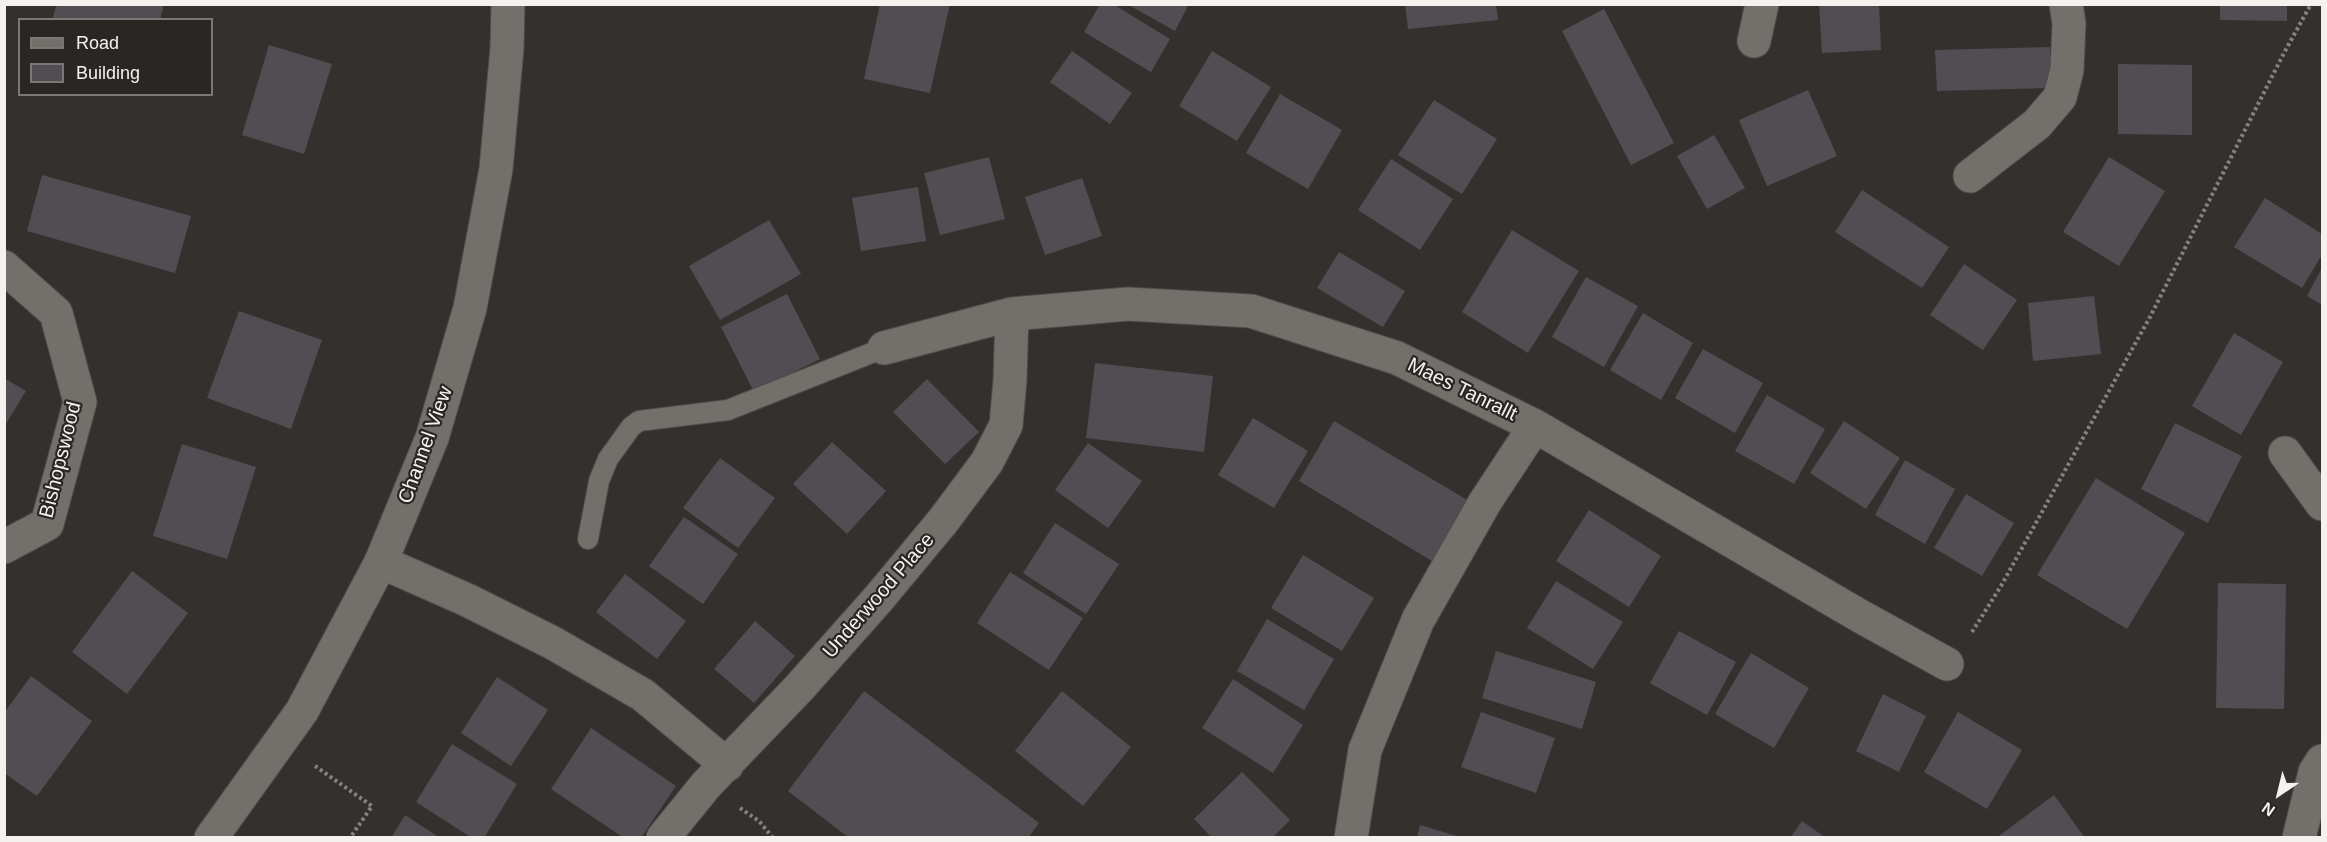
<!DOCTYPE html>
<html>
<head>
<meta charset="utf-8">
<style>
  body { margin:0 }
  #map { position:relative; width:2327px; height:842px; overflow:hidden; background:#33312d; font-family:Helvetica,sans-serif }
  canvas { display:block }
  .frame { position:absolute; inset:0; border:6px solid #f3f2ef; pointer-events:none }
  .legend { position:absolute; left:18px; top:18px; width:195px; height:78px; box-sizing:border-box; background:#292724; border:2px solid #7a7875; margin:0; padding:8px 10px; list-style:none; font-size:18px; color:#f3f2ef }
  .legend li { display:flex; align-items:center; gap:12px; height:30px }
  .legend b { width:30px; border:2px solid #7a7875 }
  .north { position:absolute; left:2249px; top:764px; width:60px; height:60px; -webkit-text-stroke:4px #292724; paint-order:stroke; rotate:215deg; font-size:16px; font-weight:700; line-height:24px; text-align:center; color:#f3f2ef }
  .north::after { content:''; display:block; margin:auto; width:21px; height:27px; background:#f3f2ef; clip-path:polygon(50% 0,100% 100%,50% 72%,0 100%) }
</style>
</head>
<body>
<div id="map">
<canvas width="2327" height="842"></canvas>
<div class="frame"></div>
<ul class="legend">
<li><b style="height:8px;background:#72706b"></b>Road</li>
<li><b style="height:16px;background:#504e53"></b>Building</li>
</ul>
<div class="north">N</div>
</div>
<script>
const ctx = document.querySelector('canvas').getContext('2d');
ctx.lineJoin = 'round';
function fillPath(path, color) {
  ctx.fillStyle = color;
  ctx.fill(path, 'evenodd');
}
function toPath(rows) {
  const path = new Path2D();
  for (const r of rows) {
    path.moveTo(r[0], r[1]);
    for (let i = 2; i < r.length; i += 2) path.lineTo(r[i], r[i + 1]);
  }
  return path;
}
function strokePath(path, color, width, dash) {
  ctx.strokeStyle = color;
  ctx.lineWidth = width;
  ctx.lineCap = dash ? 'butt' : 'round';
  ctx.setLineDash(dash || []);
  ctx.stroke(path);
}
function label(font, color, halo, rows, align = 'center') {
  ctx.font = font + ' Helvetica,sans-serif';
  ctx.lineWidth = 4.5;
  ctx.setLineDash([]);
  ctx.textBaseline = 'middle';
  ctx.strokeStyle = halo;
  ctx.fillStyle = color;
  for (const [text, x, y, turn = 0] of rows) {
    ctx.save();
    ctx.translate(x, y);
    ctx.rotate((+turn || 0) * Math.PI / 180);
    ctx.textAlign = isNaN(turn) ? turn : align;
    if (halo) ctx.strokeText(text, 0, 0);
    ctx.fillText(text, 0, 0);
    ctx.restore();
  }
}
fillPath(toPath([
  [57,4,164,4,160,20,52,20],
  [880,4,950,4,930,93,864,79],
  [1100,4,1113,4,1170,39,1151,72,1084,32],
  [1127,4,1189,4,1175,31],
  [1405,4,1496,4,1498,20,1408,29],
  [1819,4,1879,4,1881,50,1822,53],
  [2220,4,2287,4,2287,21,2220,20],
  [1604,9,1674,143,1631,165,1562,31],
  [269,45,332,64,304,154,242,135],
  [2050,47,2051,88,1937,91,1935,50],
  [1072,51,1132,93,1110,124,1050,82],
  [1212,51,1271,87,1237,141,1179,106],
  [2118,64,2192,65,2192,135,2118,134],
  [1808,90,1837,156,1767,186,1739,120],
  [1280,94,1342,130,1308,189,1246,153],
  [1434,100,1497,139,1462,194,1398,155],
  [1714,135,1745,188,1707,209,1677,156],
  [989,157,1005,219,940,235,924,173],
  [2109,157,2165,191,2119,266,2063,232],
  [1391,159,1453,199,1420,250,1358,210],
  [42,175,191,216,175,273,27,231],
  [1082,178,1102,236,1045,255,1025,197],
  [918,187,926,241,861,251,852,198],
  [1862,190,1949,247,1922,288,1835,232],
  [2265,198,2322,234,2322,255,2302,288,2234,247],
  [769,220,801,274,720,320,689,266],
  [1512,230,1579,271,1528,353,1462,312],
  [1339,252,1405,291,1383,327,1317,288],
  [1964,264,2017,300,1983,350,1930,315],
  [2322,268,2322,305,2307,296],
  [1586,277,1638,306,1604,367,1552,337],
  [787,294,820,359,754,392,721,327],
  [2094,296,2101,354,2033,361,2028,303],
  [239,311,322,340,291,429,207,398],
  [1643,313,1693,343,1661,400,1610,370],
  [2234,333,2283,362,2241,435,2192,406],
  [1703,349,1763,383,1735,433,1675,398],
  [1095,363,1213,376,1204,452,1086,438],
  [4,378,26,391,4,427],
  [927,379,979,432,945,464,893,412],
  [1767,395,1825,429,1794,484,1735,451],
  [1253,418,1308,451,1274,508,1218,475],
  [1334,421,1474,504,1437,564,1299,481],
  [1844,421,1900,458,1866,509,1810,473],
  [2175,423,2242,456,2208,523,2141,489],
  [832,442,886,491,847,534,793,484],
  [1088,443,1142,481,1108,528,1055,490],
  [182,444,256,467,227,559,153,536],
  [720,458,775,498,738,548,683,508],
  [1905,460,1955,489,1925,544,1875,515],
  [2096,478,2185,533,2127,629,2037,575],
  [1966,494,2014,523,1982,576,1934,548],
  [1589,510,1661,556,1629,607,1556,561],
  [684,517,738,554,703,604,649,566],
  [1055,523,1119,564,1086,614,1023,573],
  [1303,555,1374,598,1342,651,1271,608],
  [132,571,188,613,127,694,72,652],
  [1010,572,1083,618,1049,670,977,623],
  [625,574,686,621,657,659,596,612],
  [1556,581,1623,622,1593,669,1527,628],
  [2218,583,2286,584,2284,709,2216,708],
  [1267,619,1334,659,1304,710,1237,671],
  [755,621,795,656,754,703,714,669],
  [1679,631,1736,662,1707,715,1650,683],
  [1496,651,1596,682,1582,729,1482,698],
  [1751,653,1809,688,1774,748,1715,714],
  [31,676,92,721,37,796,4,773,4,713],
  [497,677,548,710,511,766,461,733],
  [1233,679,1303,725,1273,773,1202,728],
  [864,691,1039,823,1028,838,849,838,788,791],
  [1062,691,1131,747,1083,806,1015,751],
  [1883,694,1926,716,1899,772,1856,751],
  [1481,712,1555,738,1536,793,1461,767],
  [1958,712,2022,750,1987,809,1924,772],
  [591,728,676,786,641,838,624,838,551,789],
  [452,744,517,784,484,838,472,838,416,802],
  [1242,772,1290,820,1272,838,1212,838,1194,819],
  [2054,795,2085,838,1996,838],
  [405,815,440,838,391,838],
  [1802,821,1826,838,1790,838],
  [1420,825,1460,837,1460,838,1417,838]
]), '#504e53');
const service = toPath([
  [588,539,599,481,608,459,631,427,639,421,728,410,884,348]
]);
const minor = toPath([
  [1754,41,1762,4],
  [1970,176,2037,124,2060,97,2067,70,2069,23,2066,4],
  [4,267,56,313,80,402,47,524,4,547],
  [884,348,1012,314,1128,304,1251,311,1397,358,1535,426,1860,616,1947,664],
  [2285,453,2322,504],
  [381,562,467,600,553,643,643,695,727,765],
  [663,838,706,785,799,688,879,598,943,521,987,462,1006,425,1010,380,1012,314],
  [1351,838,1365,750,1418,620,1485,502,1535,426],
  [2299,838,2315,772,2322,761]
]);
const tertiary = toPath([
  [211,838,302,711,381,562,432,438,470,308,496,169,507,48,508,4]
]);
strokePath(service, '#4f4d4a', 22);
strokePath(minor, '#4f4d4a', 35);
strokePath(tertiary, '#4f4d4a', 35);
strokePath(toPath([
  [1972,632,2001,586,2150,317,2284,53,2311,4],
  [315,766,372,806,350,838],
  [740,808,759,821,773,838]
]), '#858380', 4, [3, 3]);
strokePath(service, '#72706b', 20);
strokePath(minor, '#72706b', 33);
strokePath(tertiary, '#72706b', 33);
label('20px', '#f3f2ef', '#292724', [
  ["Maes Tanrallt",1462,390,26],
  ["Channel View",426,445,-70],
  ["Bishopswood",61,460,-76],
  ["Underwood Place",879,596,-49]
]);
</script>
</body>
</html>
